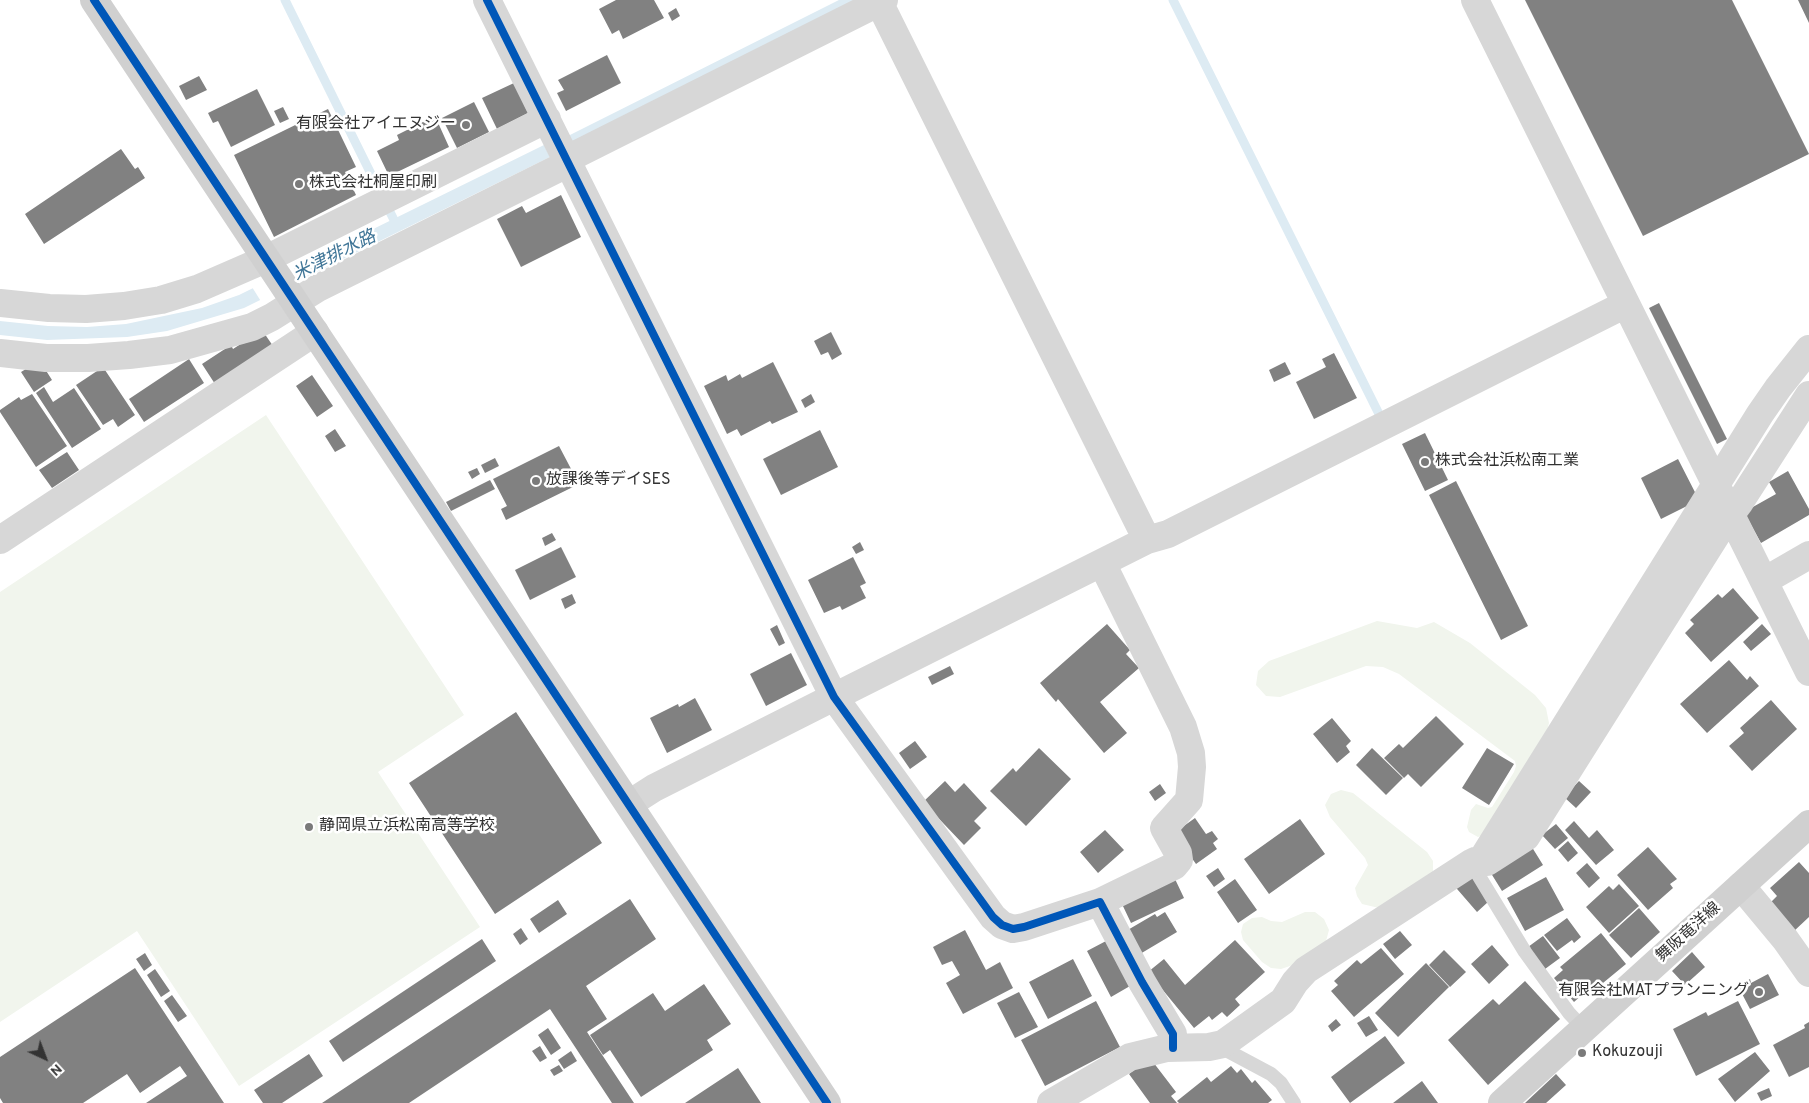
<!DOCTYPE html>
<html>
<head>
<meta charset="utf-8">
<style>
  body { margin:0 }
  #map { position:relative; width:1809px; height:1103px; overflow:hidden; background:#fff; font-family:Overpass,sans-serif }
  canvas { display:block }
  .north { position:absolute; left:20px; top:1033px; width:50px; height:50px; -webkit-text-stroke:4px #fff; paint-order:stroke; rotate:137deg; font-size:14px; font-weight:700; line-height:20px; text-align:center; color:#333 }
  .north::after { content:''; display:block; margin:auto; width:18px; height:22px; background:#333; clip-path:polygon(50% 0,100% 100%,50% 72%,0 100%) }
</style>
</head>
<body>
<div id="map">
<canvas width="1809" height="1103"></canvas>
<div class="north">N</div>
</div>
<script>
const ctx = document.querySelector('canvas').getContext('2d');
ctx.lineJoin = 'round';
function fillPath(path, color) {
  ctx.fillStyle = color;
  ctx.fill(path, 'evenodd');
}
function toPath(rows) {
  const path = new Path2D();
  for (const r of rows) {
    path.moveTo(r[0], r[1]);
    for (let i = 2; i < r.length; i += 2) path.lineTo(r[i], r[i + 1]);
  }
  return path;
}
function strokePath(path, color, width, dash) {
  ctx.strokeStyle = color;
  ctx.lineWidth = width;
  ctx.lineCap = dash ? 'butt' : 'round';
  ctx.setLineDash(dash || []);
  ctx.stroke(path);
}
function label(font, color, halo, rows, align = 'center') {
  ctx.font = font + ' Overpass,"Noto Sans JP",sans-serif';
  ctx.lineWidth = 5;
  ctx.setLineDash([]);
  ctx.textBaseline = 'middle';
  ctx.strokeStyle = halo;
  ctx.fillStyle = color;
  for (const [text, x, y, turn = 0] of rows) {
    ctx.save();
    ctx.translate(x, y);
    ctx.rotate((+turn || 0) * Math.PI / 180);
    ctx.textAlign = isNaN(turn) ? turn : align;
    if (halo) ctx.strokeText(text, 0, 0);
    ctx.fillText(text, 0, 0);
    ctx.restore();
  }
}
fillPath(toPath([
  [266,415,464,715,378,772,480,927,239,1086,137,931,0,1022,0,592],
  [1377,621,1417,628,1434,622,1470,643,1535,695,1546,708,1549,723,1545,739,1483,835,1478,837,1469,832,1467,827,1471,810,1476,804,1488,808,1492,807,1514,772,1516,766,1515,761,1399,674,1383,667,1366,666,1280,697,1266,696,1256,685,1258,671,1269,661],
  [1341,790,1353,793,1427,852,1433,861,1433,871,1424,880,1379,908,1362,904,1357,896,1355,888,1368,865,1365,858,1330,817,1325,805,1331,794],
  [1305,912,1315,912,1324,919,1329,930,1326,941,1319,948,1293,965,1281,969,1271,968,1262,962,1243,940,1241,932,1243,924,1252,918,1262,917,1271,921,1282,922]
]), '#f1f5ed');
fillPath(toPath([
  [544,145,550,157,244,308,167,331,127,337,47,340,0,335,0,321,48,326,87,327,126,324,202,308,239,295]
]), '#ddebf3');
fillPath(toPath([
  [293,267,304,283,262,303,252,287]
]), '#fff');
strokePath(toPath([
  [285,0,376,184],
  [1173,0,1380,416],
  [562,144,849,0],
  [388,208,397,226]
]), '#ddebf3', 9);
fillPath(toPath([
  [616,0,654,0,664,18,623,39,619,30,612,34,599,9],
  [1525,0,1732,0,1809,154,1643,236],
  [1798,0,1809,0,1809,23],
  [676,8,680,16,672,21,668,13],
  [607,55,621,83,566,111,557,93,564,90,558,80],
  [199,76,207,90,186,100,179,86],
  [514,83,528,113,497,129,482,98],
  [257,89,275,125,231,147,218,121,213,123,208,113],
  [474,102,489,132,457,148,442,118],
  [283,107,289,119,280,123,274,111],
  [328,109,356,167,345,172,356,195,274,237,234,155],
  [435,116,449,147,389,176,377,151,399,140,397,135],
  [121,149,135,169,138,167,145,178,44,244,25,214],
  [561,195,581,237,521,267,497,219,522,206,526,213],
  [1659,303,1727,439,1717,444,1649,308],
  [262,330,273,346,215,384,202,364,231,345,233,349],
  [831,332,842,354,832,360,828,352,821,355,814,341],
  [1334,353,1357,398,1314,419,1296,382,1326,367,1322,359],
  [189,359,204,383,144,422,129,399],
  [773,362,798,412,772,424,770,421,741,436,737,429,727,434,704,386,726,375,728,381,740,374,742,378],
  [1285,362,1291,374,1274,382,1269,370],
  [31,366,45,369,52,380,34,392,21,372],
  [103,367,135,415,118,427,113,419,103,425,76,385],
  [312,375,333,406,317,417,296,386],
  [44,387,53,402,74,388,101,429,72,448,36,393],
  [32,394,67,446,36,467,0,412,0,410,19,397,21,400],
  [811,394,815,402,805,408,801,400],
  [335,429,346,446,335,452,325,436],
  [820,430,838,467,781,495,763,459],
  [1425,433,1448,480,1425,491,1402,444],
  [559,446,579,484,506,520,501,509,507,506,493,479],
  [67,452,79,470,52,488,39,470],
  [495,458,499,466,485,473,481,465],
  [1678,459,1699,500,1661,519,1641,478],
  [477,468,480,474,472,479,468,472],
  [1788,471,1809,509,1809,515,1761,543,1744,512,1776,494,1769,482],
  [490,480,495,489,451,511,446,502],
  [1456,481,1528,626,1501,640,1429,495],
  [552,533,556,540,545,546,542,538],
  [860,542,864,550,856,554,852,547],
  [561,547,576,577,530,600,515,570],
  [853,557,866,583,860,586,866,598,842,610,840,606,824,613,808,580],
  [1733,588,1759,618,1711,662,1685,633,1694,624,1690,620,1718,594,1722,598],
  [572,594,576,603,565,609,561,599],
  [1107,624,1130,650,1126,654,1139,668,1100,702,1127,733,1104,753,1058,699,1056,702,1040,683],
  [1762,624,1771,634,1751,651,1743,642],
  [777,625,785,643,779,646,770,629],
  [791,653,807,685,766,706,750,674],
  [1729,660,1747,680,1750,676,1759,686,1707,733,1680,704],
  [950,666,954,674,932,685,928,677],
  [695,698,712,730,667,753,650,718,678,704,679,707],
  [1771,700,1797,729,1752,771,1729,746,1744,733,1740,728],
  [516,712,602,843,495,914,409,783],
  [1436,716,1464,744,1421,787,1408,774,1404,778,1384,758,1399,744,1403,748],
  [1332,718,1351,741,1346,746,1350,752,1337,763,1313,734],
  [915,741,927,757,910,769,899,753],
  [1039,748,1071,779,1026,826,990,791,1013,768,1016,772],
  [1372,748,1403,778,1386,795,1356,765],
  [1487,748,1514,764,1489,805,1462,788],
  [945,781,955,792,964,783,987,808,974,821,981,828,964,845,923,802],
  [1579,781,1591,792,1576,808,1564,797],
  [1160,784,1166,793,1155,801,1149,792],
  [1195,818,1206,834,1212,831,1218,839,1213,843,1217,849,1196,864,1174,833],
  [1300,819,1325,854,1269,894,1244,859],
  [1574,821,1589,838,1597,830,1614,850,1596,865,1565,830],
  [1556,824,1568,838,1555,849,1542,835],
  [1105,830,1124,850,1098,873,1080,852],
  [1568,841,1578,853,1568,862,1558,850],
  [1530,844,1543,865,1502,891,1489,870],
  [1648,847,1677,879,1670,884,1673,888,1648,910,1617,875],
  [1799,862,1809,873,1809,917,1793,932,1768,905,1777,896,1770,888],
  [1587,863,1600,878,1589,888,1576,873],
  [1218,868,1225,879,1214,887,1206,876],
  [1469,870,1488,902,1477,912,1451,882],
  [1546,877,1564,910,1525,931,1507,898],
  [1175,879,1184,898,1131,923,1122,904],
  [1235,879,1257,910,1238,923,1217,892],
  [1619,884,1639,906,1609,933,1586,907,1609,886,1613,890],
  [630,899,656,939,586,986,607,1019,587,1032,634,1103,612,1103,550,1009,409,1103,322,1103],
  [558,900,567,914,539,933,530,919],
  [1639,908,1660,932,1631,958,1609,935],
  [1165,912,1177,932,1140,954,1126,931,1155,914,1157,917],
  [1567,918,1581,937,1574,943,1572,940,1557,951,1544,935],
  [521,928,528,939,520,945,513,934],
  [965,930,986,970,1000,962,1013,988,963,1014,946,983,960,975,952,961,942,965,933,947],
  [1400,931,1412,945,1395,959,1383,944],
  [1601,933,1626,964,1586,997,1583,994,1574,1002,1554,978,1563,970,1560,967],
  [1543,936,1560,958,1545,969,1528,947],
  [482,939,496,961,343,1062,329,1041],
  [1235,940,1265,972,1235,999,1240,1005,1227,1017,1222,1012,1212,1020,1209,1016,1194,1028,1148,972,1164,959,1185,985],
  [1106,941,1130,986,1111,997,1087,951],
  [1492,945,1509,965,1489,984,1471,964],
  [1381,948,1404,974,1354,1017,1331,991,1338,985,1334,981,1357,960,1361,964],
  [1444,950,1466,972,1450,987,1429,965],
  [1692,952,1705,967,1685,985,1672,971],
  [145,953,152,965,144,971,136,959],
  [1073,959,1092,996,1048,1019,1029,982],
  [1426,963,1449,987,1398,1037,1375,1013],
  [135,968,224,1103,146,1103,187,1076,180,1066,140,1093,127,1074,83,1103,3,1103,0,1098,0,1057],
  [155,969,170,991,161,997,147,975],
  [1768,974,1779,995,1750,1009,1739,988,1744,987,1742,984,1750,979,1751,983],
  [1525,981,1560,1019,1488,1085,1448,1040,1493,999,1499,1005],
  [704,984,731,1024,707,1040,713,1050,641,1097,610,1050,603,1055,590,1035,653,993,665,1011],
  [1019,992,1038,1027,1015,1038,997,1003],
  [172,995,187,1016,178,1022,164,1001],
  [1096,1001,1120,1047,1045,1086,1021,1040],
  [1738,1001,1760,1044,1696,1076,1673,1029,1706,1012,1708,1016],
  [1369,1016,1378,1030,1366,1037,1357,1023],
  [1336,1019,1341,1025,1332,1032,1328,1026],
  [1809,1022,1809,1067,1789,1077,1773,1045,1805,1028,1804,1025],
  [548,1028,561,1048,551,1055,538,1035],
  [1385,1036,1405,1063,1350,1103,1331,1077],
  [540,1046,547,1058,540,1062,532,1051],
  [571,1051,577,1061,564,1069,558,1060],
  [1755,1052,1770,1071,1735,1102,1718,1079],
  [309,1054,323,1076,282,1103,263,1103,254,1090],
  [1150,1058,1176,1092,1171,1096,1177,1103,1150,1103,1129,1074],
  [559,1065,563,1071,554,1076,550,1070],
  [1231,1066,1237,1073,1241,1069,1252,1083,1255,1080,1272,1100,1268,1103,1179,1103,1177,1101,1207,1077,1211,1082],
  [738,1068,761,1103,685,1103],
  [1556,1074,1566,1085,1546,1103,1525,1103],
  [1422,1081,1438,1103,1393,1103],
  [1769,1088,1772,1096,1761,1101,1757,1093]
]), '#818181');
strokePath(toPath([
  [1471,863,1525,952,1569,1013,1584,1029],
  [1223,1044,1226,1050,1271,1074,1281,1083,1294,1103]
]), '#d7d7d7', 14);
strokePath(toPath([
  [487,0,834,697,993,917,1002,925,1013,929,1024,927,1100,902,1142,982,1173,1034,1173,1048],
  [878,0,1147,540],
  [1475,0,1809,672],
  [0,303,49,308,86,309,124,306,161,300,197,289,266,259,547,119],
  [0,353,46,358,88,358,129,355,170,350,252,327,272,317,318,288,557,169,579,153,884,0],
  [0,540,315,332],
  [1764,581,1809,555],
  [629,804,654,788,834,697,1147,540,1168,534,1626,304],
  [1481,861,1760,414,1778,388,1809,349],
  [1741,886,1785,939,1809,973],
  [1100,902,1174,866,1179,860,1178,853,1164,828,1189,800,1192,767,1191,753,1183,727,1102,563],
  [1051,1103,1130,1057,1167,1048,1209,1047,1223,1044,1283,1001,1295,982,1306,970,1471,863,1475,861,1487,862,1526,837,1722,526,1740,502,1809,395]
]), '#d7d7d7', 28);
strokePath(toPath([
  [94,0,827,1103],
  [1502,1103,1809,824]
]), '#d0d0d0', 28);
strokePath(toPath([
  [94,0,827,1103],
  [487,0,834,697,993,917,1002,925,1013,929,1024,927,1100,902,1142,982,1173,1034,1173,1048]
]), '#0057b8', 8);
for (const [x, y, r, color] of [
  [466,125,5,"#7a7a7a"],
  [299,184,5,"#7a7a7a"],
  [1425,462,5,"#7a7a7a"],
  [536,481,5,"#7a7a7a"],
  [309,827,5,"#7a7a7a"],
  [1759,992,5,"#7a7a7a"],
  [1582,1053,5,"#7a7a7a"]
]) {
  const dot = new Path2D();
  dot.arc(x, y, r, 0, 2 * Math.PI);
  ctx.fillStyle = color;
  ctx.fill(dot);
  strokePath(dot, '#fff', 2);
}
label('16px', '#333', '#fff', [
  ["有限会社アイエヌジー",456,125,"right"],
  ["株式会社桐屋印刷",309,184],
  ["株式会社浜松南工業",1435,462],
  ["放課後等デイSES",546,481],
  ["静岡県立浜松南高等学校",319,827],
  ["有限会社MATプランニング",1749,992,"right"],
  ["Kokuzouji",1592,1053]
], 'left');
label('16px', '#333', '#fff', [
  ["舞阪竜洋線",1689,933,-42]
]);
label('italic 18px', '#3f7597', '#fff', [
  ["米津排水路",335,257,-27]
]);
</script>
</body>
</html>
